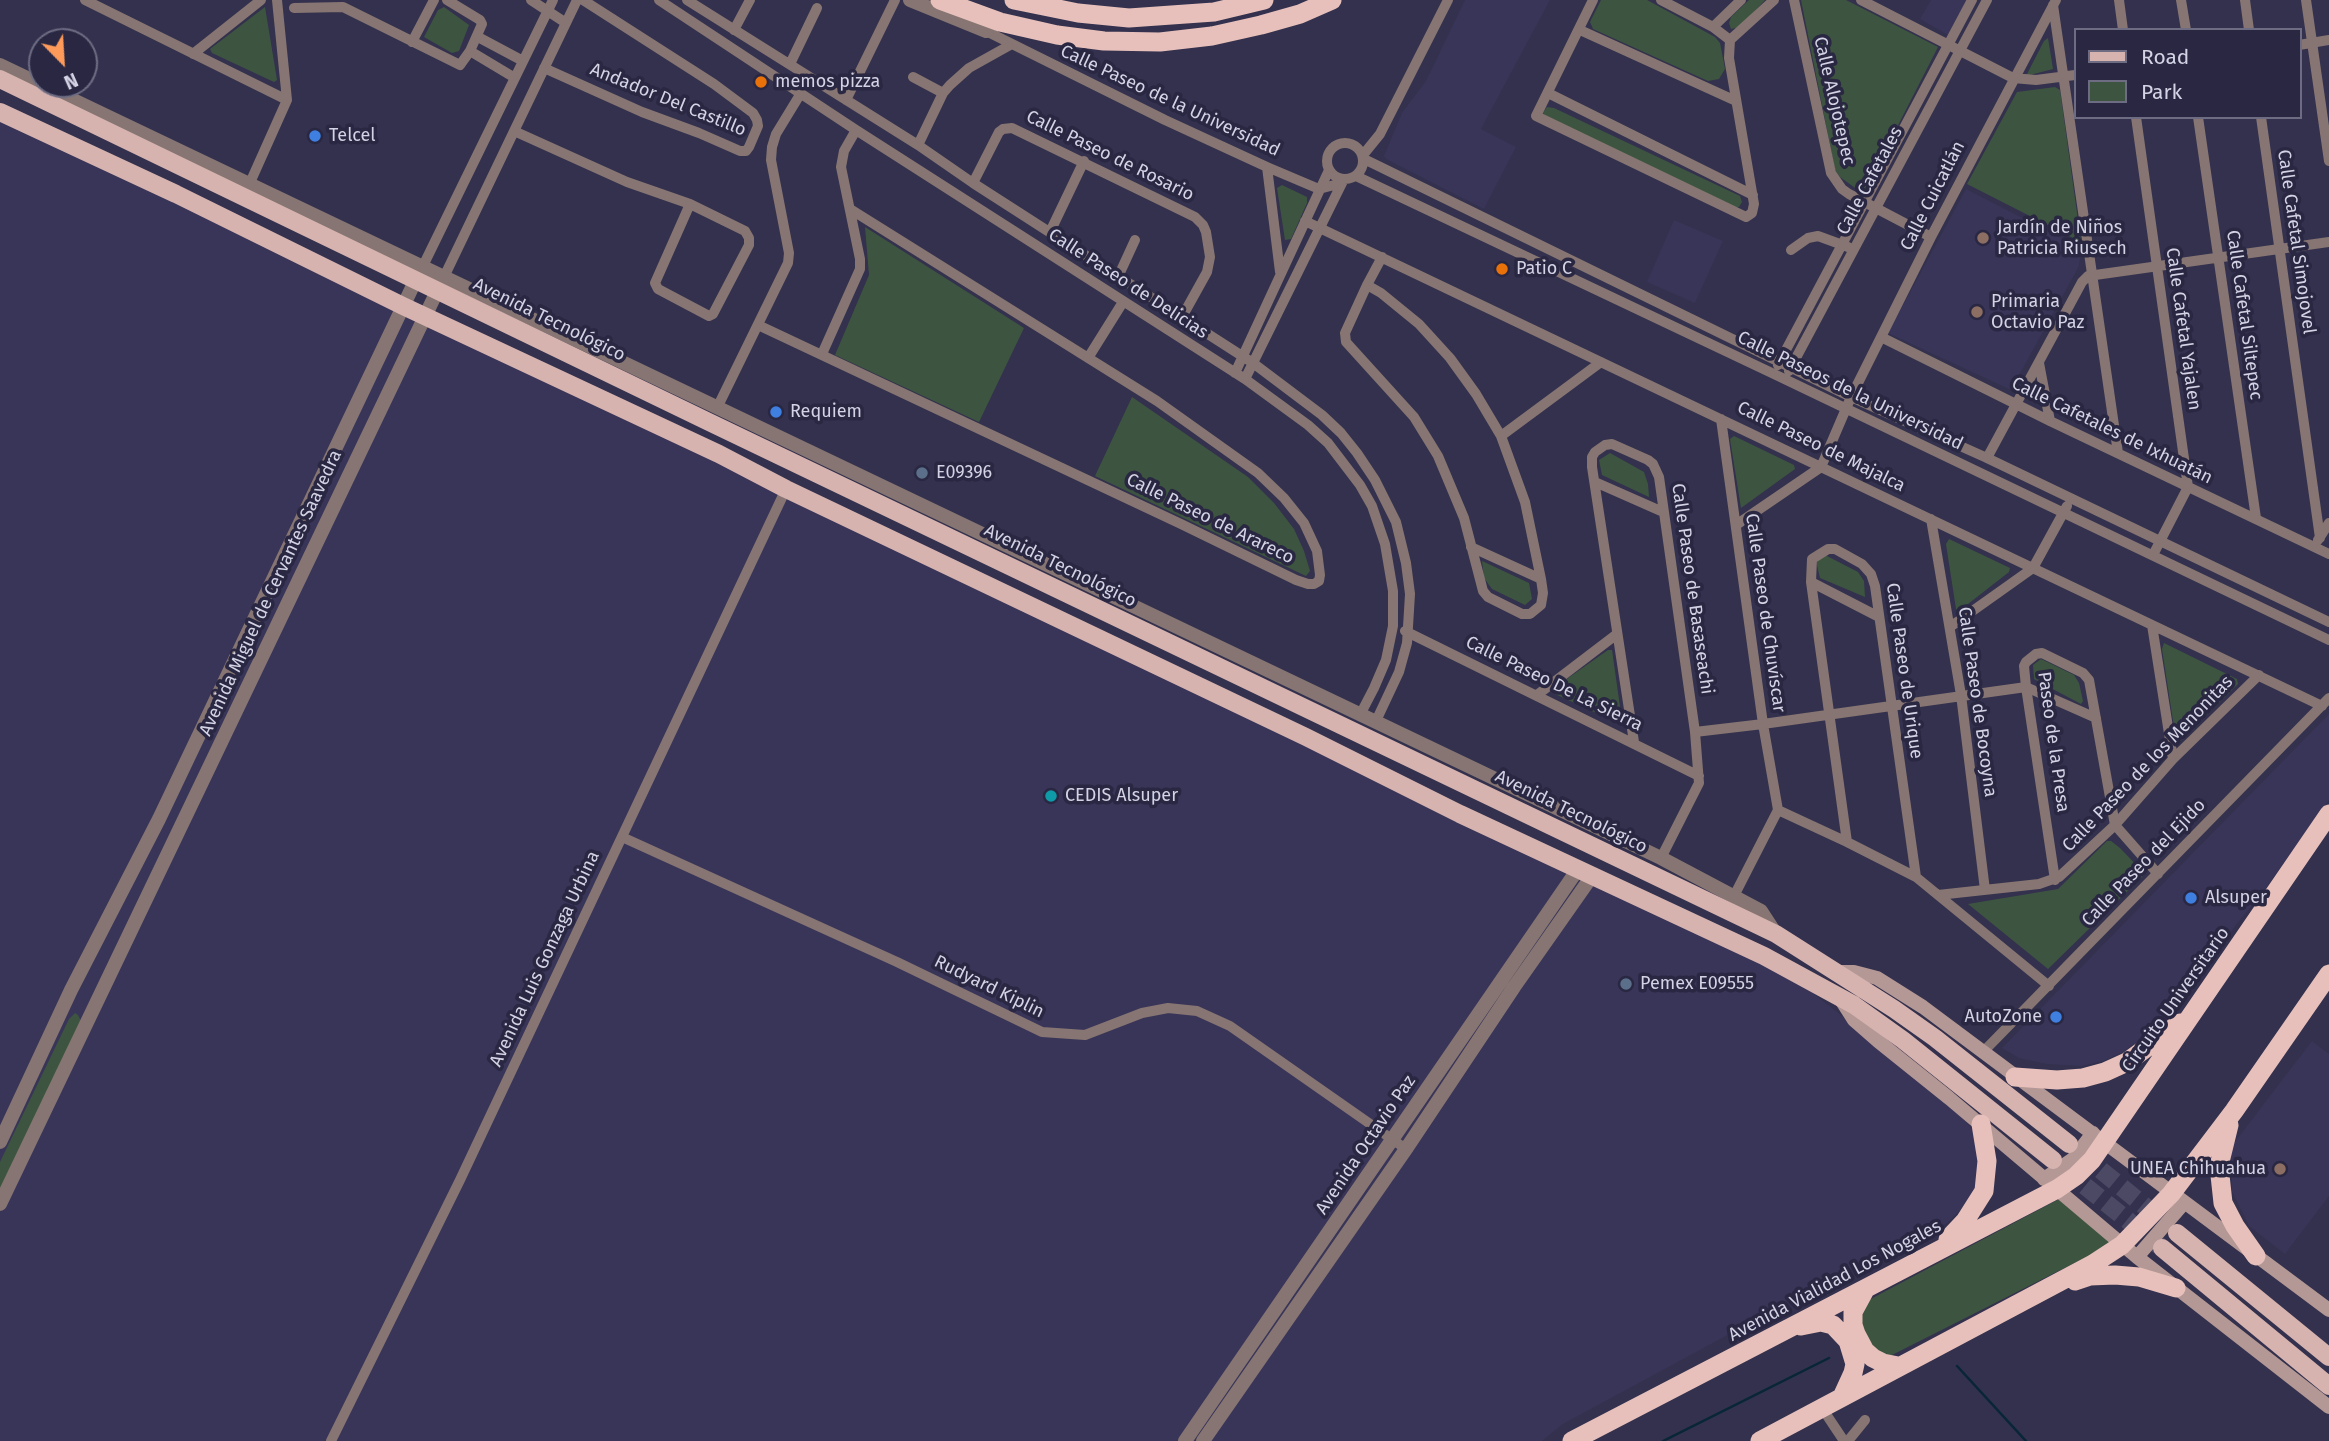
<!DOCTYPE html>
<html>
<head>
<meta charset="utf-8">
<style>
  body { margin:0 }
  #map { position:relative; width:2329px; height:1441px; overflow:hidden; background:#33314d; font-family:"Fira Sans",sans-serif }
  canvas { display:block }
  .legend { position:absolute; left:2074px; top:28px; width:228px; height:91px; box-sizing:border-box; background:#292742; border:2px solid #6d6c83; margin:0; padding:9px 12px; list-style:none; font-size:21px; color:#d3d3e5 }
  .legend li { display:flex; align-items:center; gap:14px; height:35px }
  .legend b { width:35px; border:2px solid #6d6c83 }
  .north { position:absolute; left:28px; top:28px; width:70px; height:70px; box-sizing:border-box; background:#292742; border:2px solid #6d6c83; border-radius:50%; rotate:156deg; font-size:19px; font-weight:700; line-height:28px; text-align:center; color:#d3d3e5 }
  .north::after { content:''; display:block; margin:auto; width:24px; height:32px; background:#ff9b5a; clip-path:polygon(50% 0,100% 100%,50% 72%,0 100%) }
</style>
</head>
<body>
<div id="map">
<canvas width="2329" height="1441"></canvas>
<ul class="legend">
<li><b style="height:9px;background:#d7b3af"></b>Road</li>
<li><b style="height:19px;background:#3d5540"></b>Park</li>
</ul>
<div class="north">N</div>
</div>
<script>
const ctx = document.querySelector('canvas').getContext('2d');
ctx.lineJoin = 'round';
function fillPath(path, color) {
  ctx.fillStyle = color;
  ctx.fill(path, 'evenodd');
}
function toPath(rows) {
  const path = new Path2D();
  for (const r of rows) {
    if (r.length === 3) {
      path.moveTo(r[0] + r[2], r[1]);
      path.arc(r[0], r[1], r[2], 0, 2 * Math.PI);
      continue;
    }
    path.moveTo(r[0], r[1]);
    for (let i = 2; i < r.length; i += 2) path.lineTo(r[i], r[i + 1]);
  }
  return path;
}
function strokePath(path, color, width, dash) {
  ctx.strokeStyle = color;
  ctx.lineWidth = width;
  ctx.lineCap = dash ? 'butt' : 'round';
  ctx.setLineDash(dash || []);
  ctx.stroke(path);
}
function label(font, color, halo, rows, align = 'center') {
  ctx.font = font + ' "Fira Sans",sans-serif';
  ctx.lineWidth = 7;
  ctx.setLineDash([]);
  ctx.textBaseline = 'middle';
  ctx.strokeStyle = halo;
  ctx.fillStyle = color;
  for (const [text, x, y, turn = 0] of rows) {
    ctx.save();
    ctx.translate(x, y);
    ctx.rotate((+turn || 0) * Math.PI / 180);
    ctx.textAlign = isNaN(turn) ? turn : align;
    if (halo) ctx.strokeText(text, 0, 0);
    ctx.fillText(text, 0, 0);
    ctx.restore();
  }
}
fillPath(toPath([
  [1465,0,1550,0,1481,129,1516,147,1484,209,1388,160,1384,156,1402,113,1426,81],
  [1931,0,1967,0,1948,35,1920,19],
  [0,116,1800,983,1948,1099,1982,1142,1981,1190,1946,1224,1905,1239,1563,1424,1542,1441,0,1441],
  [1966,189,2077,246,2080,257,2079,266,2011,390,1888,333],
  [1674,220,1723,241,1695,303,1647,282],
  [2329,714,2329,800,2266,888,2149,1032,2123,1052,2103,1061,2082,1066,2047,1064,2019,1058,2002,1048],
  [2312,1041,2329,1054,2329,1196,2285,1254,2249,1226,2232,1191,2231,1147]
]), '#393558');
fillPath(toPath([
  [1601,0,1647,0,1715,37,1720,43,1725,69,1719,79,1708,81,1593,29,1590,22],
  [1749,0,1765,0,1740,27,1731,29,1729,23,1731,17],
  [1801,0,1846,0,1938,47,1867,186,1863,190,1858,190,1840,177,1835,170],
  [265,7,277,80,274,82,212,53,210,49],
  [444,7,469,25,459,51,452,53,424,37,438,10],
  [2048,38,2053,69,2026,76,2044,41],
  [2055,87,2060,90,2081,242,1967,184,2017,92],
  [1547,107,1554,108,1740,196,1742,202,1739,207,1734,207,1548,120,1543,113],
  [1282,185,1307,197,1307,203,1291,239,1285,240,1277,188],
  [865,227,1024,328,979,422,835,355,869,275],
  [1132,397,1248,477,1274,503,1294,529,1304,551,1310,571,1306,576,1095,476],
  [1734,436,1794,465,1795,469,1741,508,1730,439],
  [1610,453,1644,472,1648,484,1649,497,1602,475,1599,460],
  [1949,539,2010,568,2009,572,1959,611,1956,609,1946,544],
  [1825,555,1858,572,1864,581,1865,597,1820,578,1816,561],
  [1482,561,1529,583,1532,599,1525,605,1492,589,1484,578],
  [2164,643,2237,679,2238,684,2179,742,2176,740,2162,649],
  [1608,650,1612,650,1622,721,1618,723,1555,694,1554,688],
  [2041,659,2074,675,2079,683,2083,701,2081,704,2034,679,2033,665],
  [2107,841,2111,841,2120,848,2145,874,2048,969,1968,904,2058,889],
  [75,1013,78,1015,84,1028,0,1201,0,1162,69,1019],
  [2061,1198,2114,1243,1890,1356,1876,1353,1857,1326,1865,1302]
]), '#3d5540');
strokePath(toPath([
  [1957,1366,2026,1441],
  [1663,1441,1829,1358]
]), '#082637', 2.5);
strokePath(toPath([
  [2080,1153,2164,1222],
  [2064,1169,2162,1248]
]), '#4b4964', 18, [18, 9]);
strokePath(toPath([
  [85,0,287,100],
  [531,0,566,23],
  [659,0,856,130,1245,379,1308,425,1328,443,1360,485,1372,506,1385,544,1393,591,1393,626,1386,660,1374,688,1361,713],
  [687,0,918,145,973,183,1253,363,1322,415,1341,433,1357,453,1375,480,1396,522,1406,563,1410,594,1407,643,1399,672,1376,721],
  [1593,0,1536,116,1746,217,1752,213,1754,204,1729,58,1730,40,1774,0],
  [1661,0,1713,27,1730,40],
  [1794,0,1831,173,1842,189,1849,194,1931,237],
  [1861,0,2013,78,2036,80,2075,75],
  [2119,0,2123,30],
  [2181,0,2186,30],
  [2245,0,2249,30],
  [2306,0,2329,161],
  [2053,5,2118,453],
  [294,8,343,7,460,65,470,51,482,24,480,20,447,0],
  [1713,27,1741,0],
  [734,30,750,0],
  [1580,30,1736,101],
  [986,31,1165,120,1267,167,1319,189,1342,183],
  [478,37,523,61],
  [412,42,434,0],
  [2299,45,2329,40],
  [470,51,515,78],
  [193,54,261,0],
  [790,64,817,8],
  [544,68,642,112,699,133,740,151,746,151,749,147,758,126,757,120,753,113,714,84,583,0],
  [913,77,943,93],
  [1548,93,1753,195],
  [846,100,895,0],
  [2136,117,2188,487,2153,555],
  [2198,117,2256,518],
  [2261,117,2320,538],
  [514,131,627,182,690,204,745,231,749,238,749,245,713,314,709,316,658,289,655,283,690,204],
  [1345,161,18],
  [918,145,943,93,950,85,969,68,1012,44],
  [1363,155,1380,134,1448,0],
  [1364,159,1851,397,1987,458,2329,622],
  [1267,167,1280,272],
  [1356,176,1774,374,2329,640],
  [973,183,999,132,1003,129,1012,128,1195,217,1203,225,1206,232,1210,257,1207,272,1182,317],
  [249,185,287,100,277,0],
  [1305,221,2322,706],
  [1050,232,1084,161],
  [1791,250,1808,238,1818,236,1848,247],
  [422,268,553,0],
  [444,277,577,0],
  [1118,277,1135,240],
  [1367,285,1381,293,1419,324,1450,358,1476,394,1501,436,1525,502,1541,579,1543,593,1541,605,1530,614,1522,614,1488,597,1483,591,1464,518,1438,456,1414,417,1346,342,1345,333,1367,285,1382,257],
  [758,325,1181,524,1296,580,1308,584,1314,584,1319,581,1320,575,1317,551,1304,523,1284,498,1258,473,1157,401,850,209],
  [1881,337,2050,421,2329,554],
  [822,354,860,269,860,259,841,167,844,151,856,130],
  [1088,358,1123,302],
  [2039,363,2050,421],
  [1778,365,1972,0],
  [1789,371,1987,0],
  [1235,373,1329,170],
  [1245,379,1343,181],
  [717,408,788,263,789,253,771,160,772,147,776,134,801,93],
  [1721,419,1763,724,1778,810],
  [1501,436,1601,362],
  [1987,458,2082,282,2088,276,2329,242],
  [1595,482,1663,512],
  [1931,519,1961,695,1985,890],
  [1736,525,1821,467,1851,397,1931,237,2056,0],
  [2318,540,2329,523],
  [1471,547,1541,579],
  [1811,582,1879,617],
  [2152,625,2173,759],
  [1950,627,2033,568,2067,506],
  [1405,631,1699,776],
  [1537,695,1617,634],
  [1695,732,1763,724,2026,687,2096,718],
  [1634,742,1592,467,1592,457,1595,452,1605,445,1612,444,1648,460,1653,464,1659,477,1695,732,1699,783,1661,858],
  [1778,810,1847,842,1916,877,2049,986],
  [622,837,897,962,1042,1032,1085,1035,1142,1013,1168,1008,1197,1011,1230,1026,1406,1149],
  [1847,842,1811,582,1812,559,1828,549,1835,549,1862,564,1871,574,1875,586,1916,877],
  [2055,880,2026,687,2024,666,2026,662,2036,654,2042,653,2083,673,2089,680,2115,825,2158,874],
  [1938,895,2039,884,2059,877,2115,825,2173,759,2259,675],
  [1734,896,1778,810],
  [1983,1052,2329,698],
  [1822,1408,1844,1441],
  [331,1441,460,1180,786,489],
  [1848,1441,1865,1420]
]), '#867572', 10);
strokePath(toPath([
  [910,0,986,31],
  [0,65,1661,858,1761,911,1776,934],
  [0,1142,71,990,159,819,419,273],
  [0,1204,441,283],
  [1185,1441,1578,869],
  [1203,1441,1406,1149,1514,987,1592,876]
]), '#867572', 14);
strokePath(toPath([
  [1839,972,1854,972,1877,978,1923,1007,2329,1310],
  [1840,998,1854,1020,1878,1041,1949,1098,2137,1257,2329,1407],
  [2044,1179,2073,1159,2093,1133],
  [2137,1257,2184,1203]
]), '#b49895', 14);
strokePath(toPath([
  [0,79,711,423,1776,934,1894,1009,1935,1038,2069,1144],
  [0,112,176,194,403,306,719,454,786,489,1306,737,1460,814,1764,956,1854,1005,1903,1040,2053,1160],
  [2177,1233,2329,1357],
  [2162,1248,2329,1386]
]), '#d7b3af', 18);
strokePath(toPath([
  [940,0,1000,22,1057,35,1104,41,1160,42,1212,36,1261,25,1300,14,1332,0],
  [1014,0,1078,13,1129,18,1214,12,1264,0],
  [2015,1077,2057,1080,2083,1078,2105,1072,2127,1062,2180,1023],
  [2229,1125,2219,1166,2223,1203,2235,1226,2256,1256],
  [1948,1239,1965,1221,1984,1191,1987,1161,1981,1124],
  [2075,1281,2090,1276,2115,1275,2139,1277,2176,1288],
  [1866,1288,1853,1312,1853,1325,1856,1334,1865,1351,1873,1358,1883,1363,1898,1366],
  [1801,1326,1821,1322,1833,1325,1848,1341,1855,1364,1853,1373,1842,1397],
  [1572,1441,2057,1189,2076,1176,2092,1160,2329,814],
  [1760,1441,2093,1264,2122,1245,2171,1194,2234,1111,2329,974]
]), '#e7c0bb', 19);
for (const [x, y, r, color] of [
  [761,82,7,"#e8710a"],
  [315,136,7,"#3f7fe0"],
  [1983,238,7,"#8d6e63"],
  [1502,269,7,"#e8710a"],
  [1977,312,7,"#8d6e63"],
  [776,412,7,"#3f7fe0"],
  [922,473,7,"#5c6f8a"],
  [1051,796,7,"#0f9aa8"],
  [2191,898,7,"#3f7fe0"],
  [1626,984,7,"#5c6f8a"],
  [2056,1017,7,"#3f7fe0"],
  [2280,1169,7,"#8d6e63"]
]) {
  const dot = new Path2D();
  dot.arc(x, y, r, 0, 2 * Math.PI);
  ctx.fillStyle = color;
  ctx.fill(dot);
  strokePath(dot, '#292742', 2.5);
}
label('18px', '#d3d3e5', '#292742', [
  ["memos pizza",775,82],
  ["Telcel",329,136],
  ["Jardín de Niños",1997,228],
  ["Patricia Riusech",1997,249],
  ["Patio C",1516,269],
  ["Primaria",1991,302],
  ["Octavio Paz",1991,323],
  ["Requiem",790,412],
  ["E09396",936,473],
  ["CEDIS Alsuper",1065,796],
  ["Alsuper",2205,898],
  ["Pemex E09555",1640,984],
  ["AutoZone",2042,1017,"right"],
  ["UNEA Chihuahua",2266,1169,"right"]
], 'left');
label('18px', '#d3d3e5', '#292742', [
  ["Andador Del Castillo",668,100,22],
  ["Calle Paseo de la Universidad",1170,101,25],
  ["Calle Alojotepec",1834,101,77],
  ["Calle Paseo de Rosario",1110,156,26],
  ["Calle Cafetales",1870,181,-62],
  ["Calle Cuicatlán",1933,196,-63],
  ["Calle Cafetal Simojovel",2296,242,82],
  ["Calle Paseo de Delicias",1128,284,33],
  ["Calle Cafetal Siltepec",2244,315,82],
  ["Avenida Tecnológico",549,320,26],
  ["Calle Cafetal Yajalen",2183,329,82],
  ["Calle Paseos de la Universidad",1850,391,26],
  ["Calle Cafetales de Ixhuatán",2112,431,26],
  ["Calle Paseo de Majalca",1821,447,26],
  ["Calle Paseo de Arareco",1210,519,26],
  ["Avenida Tecnológico",1060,566,26],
  ["Calle Paseo de Basaseachi",1692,589,82],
  ["Avenida Miguel de Cervantes Saavedra",271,593,-65],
  ["Calle Paseo de Chuvíscar",1765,613,82],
  ["Calle Paseo de Urique",1904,671,82],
  ["Calle Paseo De La Sierra",1554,684,26],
  ["Calle Paseo de Bocoyna",1977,702,82],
  ["Paseo de la Presa",2053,742,82],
  ["Calle Paseo de los Menonitas",2148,764,-46],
  ["Avenida Tecnológico",1571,812,26],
  ["Calle Paseo del Ejido",2144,863,-46],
  ["Avenida Luis Gonzaga Urbina",545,959,-65],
  ["Rudyard Kiplin",989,987,26],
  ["Circuito Universitario",2176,1000,-55],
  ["Avenida Octavio Paz",1366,1145,-56],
  ["Avenida Vialidad Los Nogales",1835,1281,-28]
]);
</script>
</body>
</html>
